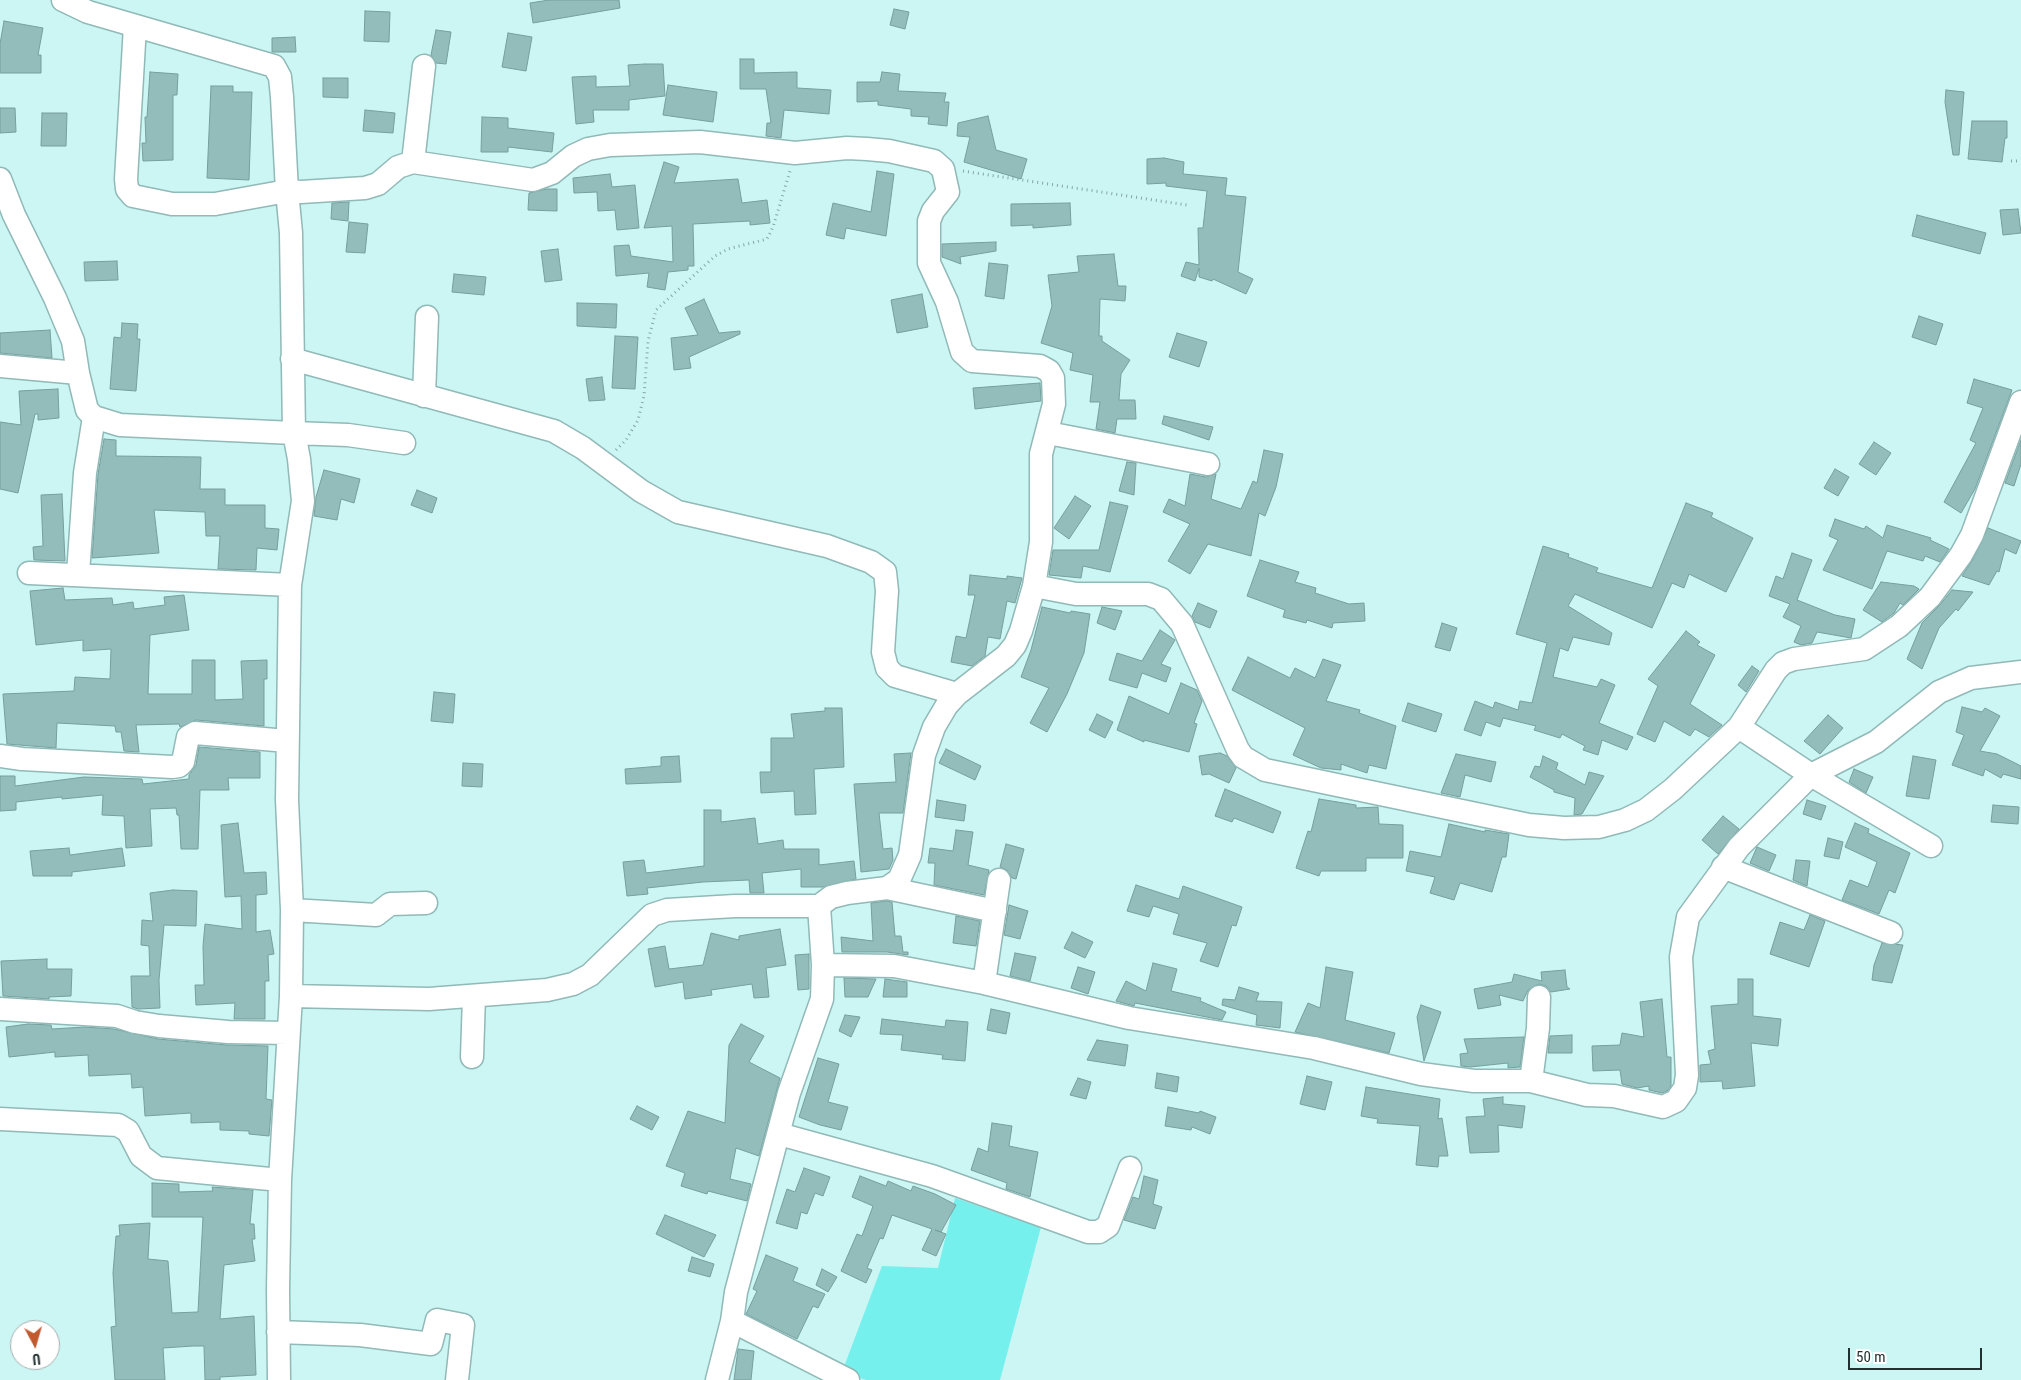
<!DOCTYPE html>
<html>
<head>
<meta charset="utf-8">
<style>
  body { margin:0 }
  #map { position:relative; width:2021px; height:1380px; overflow:hidden; background:#cbf6f4; font-family:"Roboto Condensed",sans-serif }
  canvas { display:block }
  .north { position:absolute; left:10px; top:1320px; width:50px; height:50px; box-sizing:border-box; background:#fff; border:1px solid #a6adad; border-radius:50%; rotate:174deg; font-size:14px; font-weight:700; line-height:20px; text-align:center; color:#213131 }
  .north::after { content:''; display:block; margin:auto; width:18px; height:22px; background:#c0592d; clip-path:polygon(50% 0,100% 100%,50% 72%,0 100%) }
  .scale { position:absolute; left:1848px; top:1348px; width:134px; height:22px; box-sizing:border-box; border:2px solid #213131; border-top:0; padding-left:6px; font-size:15px; line-height:18px; white-space:nowrap; color:#213131; -webkit-text-stroke:4px #fff; paint-order:stroke }
</style>
</head>
<body>
<div id="map">
<canvas width="2021" height="1380"></canvas>
<div class="north">U</div>
<div class="scale">50 m</div>
</div>
<script>
const ctx = document.querySelector('canvas').getContext('2d');
ctx.lineJoin = 'round';
function fillPath(path, color) {
  ctx.fillStyle = color;
  ctx.fill(path, 'evenodd');
}
function toPath(rows) {
  const path = new Path2D();
  for (const r of rows) {
    path.moveTo(r[0], r[1]);
    for (let i = 2; i < r.length; i += 2) path.lineTo(r[i], r[i + 1]);
  }
  return path;
}
function strokePath(path, color, width, dash) {
  ctx.strokeStyle = color;
  ctx.lineWidth = width;
  ctx.lineCap = dash ? 'butt' : 'round';
  ctx.setLineDash(dash || []);
  ctx.stroke(path);
}
fillPath(toPath([
  [955,1198,1041,1227,1000,1380,866,1380,842,1372,882,1266,938,1268]
]), '#75f0ec');
const building = toPath([
  [549,0,619,0,620,8,533,23,530,3,549,0],
  [894,9,909,12,905,29,890,25,894,9],
  [365,11,390,12,389,42,364,41,365,11],
  [4,21,43,28,38,55,41,55,41,73,0,73,0,44,4,21],
  [436,30,451,32,446,64,436,63,431,55,436,30],
  [508,33,532,37,526,71,502,67,508,33],
  [295,37,296,52,272,52,272,38,295,37],
  [740,59,754,59,754,73,797,72,797,88,831,90,829,114,784,110,781,138,766,136,767,123,771,123,766,89,740,89,740,59],
  [645,64,663,64,665,96,629,100,629,110,593,110,594,122,576,124,572,77,596,76,596,87,630,86,628,65,645,64],
  [150,72,178,74,177,95,173,95,173,160,143,161,142,143,146,143,145,117,147,117,150,72],
  [882,72,900,74,898,91,946,93,944,102,949,102,947,126,928,124,929,117,911,116,911,109,878,105,878,101,857,102,857,82,880,82,882,72],
  [323,78,348,78,348,98,323,97,323,78],
  [668,85,717,92,713,122,663,115,668,85],
  [211,86,233,86,233,92,252,92,249,180,207,178,211,86],
  [1946,90,1964,92,1959,155,1953,155,1945,102,1946,90],
  [0,108,15,108,16,132,0,133,0,108],
  [365,110,395,113,393,133,363,131,365,110],
  [42,113,67,113,66,146,41,146,42,113],
  [988,116,996,150,1027,159,1021,179,964,162,970,137,957,136,958,123,988,116],
  [482,117,508,118,508,128,554,133,552,152,508,147,508,152,481,152,482,117],
  [1972,121,2007,121,2007,138,2005,138,2002,162,1968,159,1972,121],
  [1164,158,1184,162,1183,174,1227,178,1225,195,1246,197,1238,272,1253,279,1246,294,1213,279,1212,281,1199,277,1199,268,1195,281,1181,276,1186,262,1199,265,1198,228,1203,228,1207,191,1166,186,1166,183,1147,184,1147,159,1164,158],
  [664,162,679,167,674,183,738,179,742,203,767,200,770,223,750,225,750,221,693,224,694,266,688,266,688,270,668,272,665,290,647,287,649,273,616,276,614,246,629,245,631,256,673,262,672,226,644,228,664,162],
  [877,171,894,174,886,236,846,228,844,239,826,235,833,203,871,212,877,171],
  [610,174,612,187,635,185,639,228,617,230,615,210,598,211,597,192,574,193,573,178,610,174],
  [547,189,557,189,557,211,528,210,529,193,547,189],
  [349,202,348,221,331,219,332,203,349,202],
  [1070,203,1071,225,1033,228,1033,225,1011,226,1011,204,1070,203],
  [2018,209,2021,233,2003,235,2000,210,2018,209],
  [1917,215,1986,233,1980,254,1912,236,1917,215],
  [349,222,368,224,365,253,346,252,349,222],
  [996,242,996,251,960,257,961,264,942,257,942,244,996,242],
  [558,249,562,280,545,282,541,251,558,249],
  [1114,254,1118,286,1126,286,1125,301,1100,299,1099,336,1102,336,1102,341,1130,360,1121,374,1119,400,1135,400,1136,419,1117,419,1115,433,1096,429,1100,402,1090,402,1093,375,1070,370,1073,353,1041,343,1052,306,1048,275,1079,272,1077,256,1114,254],
  [117,261,118,280,85,281,84,262,117,261],
  [989,263,1008,265,1004,299,985,296,989,263],
  [454,274,486,277,484,295,452,292,454,274],
  [922,294,928,327,897,333,891,300,922,294],
  [704,299,719,333,740,331,740,334,689,357,691,368,674,370,671,338,698,335,685,308,704,299],
  [577,303,617,304,616,328,577,326,577,303],
  [1919,316,1943,324,1936,345,1912,337,1919,316],
  [122,323,138,324,137,339,140,339,136,391,110,389,114,337,121,338,122,323],
  [50,330,52,358,0,353,0,333,50,330],
  [1177,333,1207,342,1199,367,1169,357,1177,333],
  [615,336,638,337,635,389,612,388,615,336],
  [602,377,605,400,589,401,586,379,602,377],
  [1974,379,2012,390,1975,489,1961,513,1944,502,1976,443,1970,440,1983,408,1967,403,1974,379],
  [1040,383,1041,401,975,409,973,388,1040,383],
  [58,389,59,418,38,420,38,414,35,414,18,493,0,489,0,422,21,425,19,391,58,389],
  [1164,416,1213,427,1209,440,1162,424,1164,416],
  [104,439,116,440,116,456,201,457,200,489,225,489,225,505,265,505,265,528,279,529,277,550,257,548,256,570,218,569,220,536,206,536,205,512,154,510,159,553,92,558,98,474,104,439],
  [2021,440,2021,464,2014,486,2005,483,2021,440],
  [1874,442,1891,453,1876,475,1859,464,1874,442],
  [1264,450,1283,454,1276,487,1265,516,1259,513,1251,556,1208,544,1190,574,1168,561,1190,524,1163,512,1169,499,1185,506,1190,474,1206,477,1216,474,1211,499,1241,509,1253,481,1257,483,1264,450],
  [1127,462,1136,463,1134,495,1119,491,1127,462],
  [1835,469,1849,477,1838,496,1824,488,1835,469],
  [324,470,360,479,354,503,341,499,337,520,314,516,316,497,324,470],
  [417,490,437,498,432,513,411,505,417,490],
  [62,494,65,561,34,560,33,547,43,546,41,495,62,494],
  [1075,496,1091,506,1069,539,1054,528,1075,496],
  [1110,502,1128,506,1110,572,1083,566,1081,578,1049,575,1053,550,1099,550,1110,502],
  [1686,503,1713,513,1711,517,1753,538,1726,592,1689,574,1684,588,1672,583,1652,628,1575,594,1568,606,1612,633,1609,645,1573,637,1568,651,1560,648,1553,677,1597,687,1601,679,1615,685,1599,723,1633,737,1627,750,1602,740,1598,755,1583,750,1585,746,1562,734,1560,738,1534,730,1536,726,1503,718,1500,727,1486,722,1481,736,1464,730,1475,701,1493,708,1495,702,1518,710,1520,701,1532,703,1547,643,1516,634,1543,546,1569,554,1568,557,1598,568,1596,572,1652,588,1686,503],
  [1835,519,1864,529,1866,526,1883,538,1887,525,1931,538,1930,540,1949,549,1940,562,1925,556,1923,561,1887,551,1872,589,1823,570,1838,540,1829,536,1835,519],
  [1988,528,2021,541,2016,554,2005,549,1999,572,1997,571,1989,585,1962,576,1972,561,1988,528],
  [1792,553,1812,560,1797,600,1835,615,1855,619,1851,638,1817,632,1812,643,1801,645,1794,642,1801,626,1783,617,1790,604,1769,596,1776,576,1783,579,1792,553],
  [1260,560,1299,572,1295,582,1316,588,1315,593,1349,604,1364,603,1365,621,1333,623,1332,628,1307,620,1306,623,1283,617,1285,610,1247,596,1260,560],
  [970,575,1007,579,1007,576,1022,578,1015,603,1007,601,1000,639,988,637,985,656,972,666,951,662,956,636,966,638,975,595,968,595,970,575],
  [1881,582,1914,586,1919,589,1903,605,1900,603,1894,613,1882,622,1863,610,1881,582],
  [63,588,65,600,112,598,113,605,133,602,134,609,165,605,164,597,184,595,189,630,150,635,148,694,192,694,192,660,215,660,215,700,243,699,241,661,267,660,267,679,264,679,264,726,196,720,180,727,179,724,136,725,139,752,124,751,121,732,116,732,115,726,57,723,56,748,7,744,3,694,74,691,75,677,110,679,111,649,83,651,83,640,36,645,30,591,63,588],
  [1952,590,1973,592,1958,611,1956,609,1939,628,1922,669,1907,659,1922,623,1939,606,1952,590],
  [1198,603,1217,611,1210,628,1195,622,1192,616,1198,603],
  [1042,607,1070,613,1071,611,1090,614,1084,653,1067,694,1047,732,1030,723,1049,688,1021,677,1031,650,1042,607],
  [1102,607,1122,611,1115,630,1097,623,1102,607],
  [1442,623,1457,628,1450,651,1435,647,1442,623],
  [1160,630,1175,640,1161,664,1171,668,1166,682,1142,673,1137,688,1109,680,1117,653,1142,661,1160,630],
  [1686,631,1700,642,1697,645,1715,655,1690,704,1722,725,1709,737,1695,729,1690,736,1664,721,1655,742,1637,734,1658,686,1648,679,1686,631],
  [1248,657,1290,678,1295,668,1315,678,1323,659,1341,665,1326,701,1360,710,1359,713,1396,726,1386,769,1369,765,1367,773,1341,764,1341,770,1321,768,1293,755,1305,728,1232,690,1248,657],
  [1752,666,1759,671,1746,692,1738,685,1752,666],
  [1181,683,1197,690,1202,701,1194,723,1197,724,1189,752,1144,740,1144,742,1117,730,1129,696,1169,714,1181,683],
  [434,692,455,694,453,723,431,721,434,692],
  [1408,703,1442,714,1436,732,1402,721,1408,703],
  [1962,707,1982,712,1985,708,2000,716,1980,751,1997,754,2021,766,2021,779,2003,774,2001,778,1985,769,1983,776,1952,765,1964,735,1956,732,1962,707],
  [825,708,842,708,844,767,814,769,816,814,795,815,794,791,761,793,760,772,771,772,771,738,794,738,791,714,825,711,825,708],
  [1097,714,1113,722,1105,738,1089,730,1097,714],
  [1828,715,1843,728,1820,754,1804,741,1828,715],
  [199,747,260,752,260,778,228,778,229,790,200,790,198,849,181,849,179,815,177,815,176,808,150,809,152,846,126,848,124,816,102,815,103,795,62,799,62,797,16,802,16,810,0,811,0,776,15,776,15,786,84,777,142,779,143,784,189,779,189,775,196,765,199,747],
  [946,749,981,766,975,780,939,763,946,749],
  [911,753,903,813,879,813,883,849,892,848,893,860,889,869,861,872,854,784,896,782,894,754,911,753],
  [1220,753,1227,756,1236,768,1229,783,1209,774,1202,775,1199,756,1220,753],
  [1456,754,1496,762,1491,782,1465,775,1460,797,1441,793,1456,754],
  [679,756,681,782,626,784,625,769,661,766,661,757,679,756],
  [1543,756,1558,763,1556,769,1585,785,1589,772,1604,776,1582,814,1574,815,1575,798,1554,792,1554,790,1530,777,1535,766,1540,767,1543,756],
  [1913,756,1936,760,1929,799,1906,796,1913,756],
  [463,763,483,764,482,787,462,786,463,763],
  [1854,769,1873,777,1866,793,1849,782,1854,769],
  [1225,789,1281,812,1273,833,1234,818,1232,822,1215,816,1225,789],
  [1319,799,1356,805,1356,808,1378,807,1379,824,1403,825,1403,858,1366,858,1366,871,1321,871,1319,876,1296,868,1308,831,1311,832,1319,799],
  [937,800,966,805,964,821,935,817,937,800],
  [1807,800,1826,806,1821,820,1803,814,1807,800],
  [1993,805,2019,807,2018,824,1991,822,1993,805],
  [704,810,721,810,721,822,755,818,758,844,783,840,784,849,819,849,819,865,854,861,856,879,823,887,801,887,801,869,762,873,764,893,750,893,749,880,703,882,647,888,648,894,627,896,623,862,644,860,646,873,704,866,704,810],
  [1723,816,1739,829,1718,854,1702,840,1723,816],
  [238,823,244,873,266,872,267,894,256,895,256,932,270,930,274,954,268,955,269,981,265,981,265,1019,234,1019,235,1003,196,1005,195,985,204,985,203,946,205,924,242,929,241,896,225,897,221,825,238,823],
  [1855,823,1869,829,1868,833,1910,853,1895,893,1889,890,1879,914,1842,900,1850,880,1868,887,1877,862,1845,847,1855,823],
  [1449,824,1485,832,1485,830,1509,834,1506,857,1502,857,1492,892,1460,883,1454,900,1430,893,1435,877,1406,871,1410,851,1441,857,1449,824],
  [956,830,973,832,968,865,989,870,984,895,934,885,935,863,928,863,930,848,953,851,956,830],
  [1828,838,1843,842,1839,859,1824,856,1828,838],
  [1006,844,1024,849,1016,879,1012,878,1007,870,1000,867,1006,844],
  [1757,847,1776,855,1769,871,1750,863,1757,847],
  [69,848,70,855,122,848,125,866,72,872,72,876,33,876,30,851,69,848],
  [1796,860,1810,861,1807,886,1793,880,1796,860],
  [1136,885,1179,899,1183,886,1242,907,1236,926,1232,925,1218,967,1200,961,1207,943,1173,934,1179,914,1153,906,1149,917,1127,911,1136,885],
  [173,890,197,891,196,926,164,925,159,980,160,1008,138,1009,132,1007,131,976,150,976,149,946,141,945,142,920,153,921,150,893,173,890],
  [886,901,892,902,895,936,901,936,903,952,908,952,908,955,887,952,842,952,841,937,873,941,871,903,886,901],
  [1009,905,1028,911,1020,939,1004,935,1009,905],
  [1810,915,1825,921,1809,967,1770,954,1780,922,1804,930,1810,915],
  [956,916,980,921,976,946,953,943,956,916],
  [780,929,786,965,766,968,769,997,754,998,752,984,711,990,712,995,685,999,683,982,655,987,648,949,665,946,669,969,703,965,711,933,739,940,739,936,780,929],
  [1072,932,1093,942,1085,958,1064,948,1072,932],
  [1882,943,1903,945,1892,983,1872,980,1874,965,1882,943],
  [1015,953,1036,957,1030,981,1010,976,1015,953],
  [809,954,809,989,798,990,795,955,809,954],
  [47,959,47,969,72,969,71,996,49,997,49,999,3,996,1,961,47,959],
  [1153,963,1177,969,1171,991,1201,998,1200,1001,1226,1012,1222,1020,1135,1003,1134,1006,1116,1001,1126,981,1146,991,1153,963],
  [1078,967,1095,972,1088,994,1071,988,1078,967],
  [1326,967,1353,972,1345,1020,1395,1033,1389,1053,1295,1032,1308,1003,1320,1008,1326,967],
  [1565,970,1567,987,1570,989,1551,992,1546,986,1539,984,1528,990,1523,1001,1499,995,1501,1005,1478,1009,1474,989,1512,982,1514,974,1542,981,1541,972,1565,970],
  [844,978,876,979,868,997,845,997,844,978],
  [885,979,907,982,907,997,883,997,885,979],
  [1738,979,1753,979,1753,1016,1781,1019,1778,1046,1751,1043,1755,1086,1723,1089,1722,1081,1700,1082,1700,1065,1711,1064,1708,1051,1715,1049,1711,1006,1738,1004,1738,979],
  [1239,987,1259,993,1256,1001,1282,1002,1280,1028,1256,1025,1257,1015,1222,1005,1223,999,1235,1000,1239,987],
  [1662,999,1667,1057,1671,1057,1671,1086,1667,1091,1662,1093,1649,1090,1649,1086,1637,1088,1622,1084,1620,1070,1593,1071,1592,1046,1620,1045,1622,1033,1644,1037,1640,1002,1662,999],
  [1421,1005,1441,1012,1424,1061,1417,1017,1421,1005],
  [991,1009,1010,1013,1006,1034,987,1030,991,1009],
  [845,1015,860,1017,851,1037,839,1031,845,1015],
  [882,1019,945,1027,946,1020,968,1022,965,1061,942,1059,943,1055,901,1050,903,1035,880,1034,882,1019],
  [28,1024,51,1025,52,1029,85,1027,114,1029,158,1039,227,1045,268,1046,266,1099,272,1100,269,1136,249,1134,249,1131,220,1130,220,1122,191,1123,191,1113,145,1116,143,1087,132,1088,131,1074,89,1076,88,1055,55,1057,55,1052,9,1057,6,1027,28,1024],
  [741,1024,764,1036,749,1062,780,1078,759,1156,736,1148,730,1179,751,1184,747,1201,708,1191,707,1194,681,1186,685,1173,666,1166,688,1111,725,1123,729,1045,741,1024],
  [1572,1035,1572,1053,1548,1053,1550,1036,1572,1035],
  [1524,1037,1520,1067,1508,1068,1508,1063,1470,1067,1461,1066,1460,1054,1468,1053,1464,1039,1524,1037],
  [1097,1040,1128,1045,1125,1066,1087,1060,1097,1040],
  [818,1058,839,1064,828,1102,848,1107,841,1130,820,1125,799,1117,818,1058],
  [1157,1073,1179,1077,1177,1092,1155,1088,1157,1073],
  [1307,1076,1332,1082,1325,1110,1300,1104,1307,1076],
  [1078,1078,1091,1082,1086,1099,1070,1095,1078,1078],
  [1366,1087,1440,1099,1438,1119,1442,1118,1448,1156,1439,1156,1438,1167,1416,1165,1420,1126,1377,1123,1378,1119,1361,1116,1366,1087],
  [1503,1097,1503,1104,1525,1106,1522,1128,1498,1125,1499,1152,1470,1153,1466,1117,1485,1116,1483,1099,1503,1097],
  [637,1106,659,1117,652,1130,630,1119,637,1106],
  [1168,1107,1199,1113,1200,1111,1216,1117,1210,1134,1192,1127,1191,1130,1165,1126,1168,1107],
  [992,1123,1012,1126,1009,1146,1038,1152,1030,1197,1006,1189,1007,1183,971,1170,978,1148,988,1152,992,1123],
  [804,1168,830,1177,823,1196,815,1193,807,1214,801,1212,797,1229,776,1223,787,1189,795,1192,804,1168],
  [860,1176,886,1186,888,1181,911,1191,913,1186,935,1194,956,1205,941,1232,935,1230,946,1234,936,1256,922,1250,932,1229,892,1215,883,1239,880,1238,867,1268,872,1270,866,1283,841,1271,857,1234,862,1236,873,1206,852,1197,860,1176],
  [1144,1176,1158,1180,1153,1204,1162,1207,1155,1229,1124,1220,1133,1197,1139,1199,1144,1176],
  [152,1183,179,1184,179,1192,213,1191,212,1187,253,1190,250,1224,254,1224,255,1239,252,1239,255,1261,224,1265,220,1319,254,1316,256,1375,220,1377,220,1380,205,1380,204,1346,193,1346,163,1348,165,1380,115,1380,111,1327,116,1326,113,1273,116,1236,120,1236,119,1225,150,1223,148,1259,168,1261,172,1313,198,1312,203,1217,152,1217,152,1183],
  [665,1215,716,1235,704,1257,656,1234,665,1215],
  [766,1255,798,1268,793,1281,825,1294,818,1308,813,1306,797,1339,746,1314,757,1291,753,1289,766,1255],
  [692,1257,714,1264,710,1277,688,1271,692,1257],
  [822,1269,837,1277,828,1292,816,1285,822,1269],
  [738,1349,754,1351,751,1380,734,1380,738,1349]
]);
fillPath(building, '#93bdba');
strokePath(building, '#769e9c', 1);
const minor = toPath([
  [63,0,88,12,274,66,280,77,282,97,287,191,215,204,172,204,133,196,127,189,126,179,135,26],
  [413,162,424,66],
  [0,179,14,215,55,298,73,341,78,373,87,410,94,417,120,425,294,433,299,459,303,501,290,585,287,800,292,910,291,996,280,1180,278,1289,279,1380],
  [292,359,554,431,583,448,641,491,678,512,827,546,871,562,885,572,887,591,883,652,887,668,895,676,957,694],
  [0,366,78,373],
  [424,396,427,317],
  [1048,433,1208,464],
  [29,573,290,585],
  [78,574,85,473,94,417],
  [1034,586,1076,594,1148,594,1161,599,1182,624,1238,750,1243,757,1265,770,1529,825,1564,828,1599,827,1625,820,1646,810,1673,789,1739,727,1776,670,1783,663,1794,659,1864,649,1899,626,1930,597,1961,555,1972,535,2021,402],
  [1739,727,1811,775,1931,846],
  [0,756,22,759,172,767,179,766,183,762,188,737,195,733,287,741],
  [1723,867,1891,933],
  [887,888,995,911],
  [292,910,376,915,390,904,426,903],
  [823,965,894,966,984,983,1129,1018,1314,1048,1421,1074,1474,1081,1531,1081,1587,1095,1614,1096,1663,1107,1676,1101,1685,1088,1687,1075,1681,957,1688,917,1739,847,1811,775,1876,742,1939,692,1971,678,2021,672],
  [984,983,999,880],
  [291,996,429,999,547,990,573,984,590,975,652,915,667,910,735,906,819,906,831,897,847,893,887,888,899,880,910,855,924,755,934,727,947,705,957,694,1006,656,1015,645,1021,631,1034,586,1041,542,1041,454,1054,404,1053,378,1049,371,1040,366,972,361,962,352,947,302,929,263,929,221,933,211,948,192,943,169,934,161,889,151,867,149,847,148,795,153,700,142,610,145,588,149,573,156,552,173,533,180,413,162,398,167,378,184,365,188,301,192,287,191,291,233,294,433,348,435,404,443],
  [0,1009,117,1016,135,1022,159,1026,228,1032,288,1033],
  [472,1057,474,996],
  [1531,1081,1538,1028,1539,997],
  [0,1119,118,1125,128,1131,141,1156,157,1168,280,1180],
  [779,1134,932,1176,1088,1232,1099,1232,1108,1226,1130,1168],
  [732,1321,848,1380],
  [278,1332,360,1335,431,1344,437,1320,463,1325,457,1380],
  [717,1380,732,1321,736,1292,789,1093,822,999,823,965,819,906]
]);
strokePath(minor, '#90b9b7', 25);
strokePath(toPath([
  [2011,161,2021,161],
  [963,171,1187,205],
  [616,450,626,440,638,420,644,396,648,341,656,310,715,256,728,249,767,239,773,227,790,171]
]), '#87a7a6', 3, [1, 4]);
strokePath(minor, '#fff', 22);
</script>
</body>
</html>
